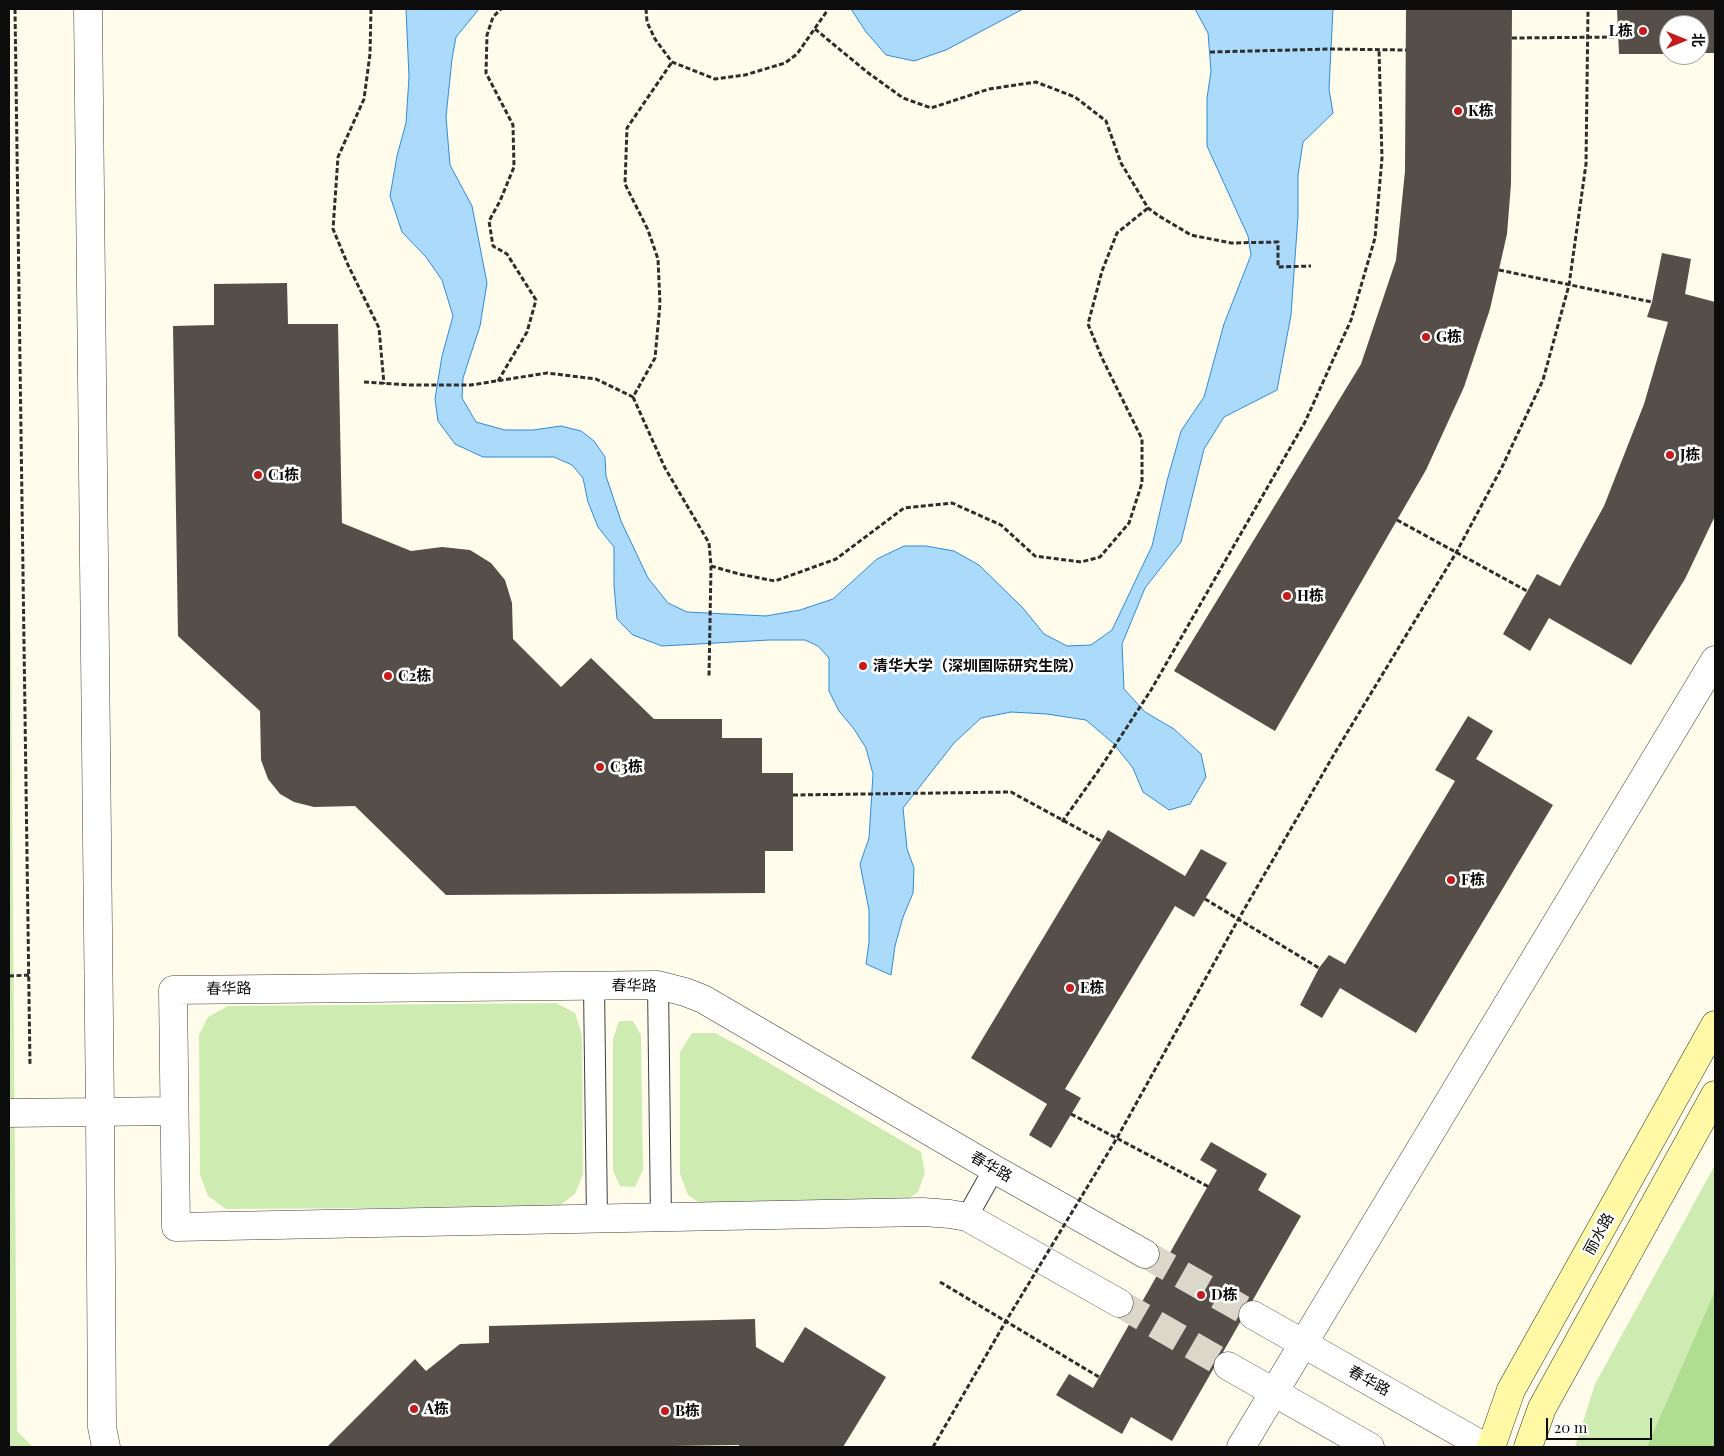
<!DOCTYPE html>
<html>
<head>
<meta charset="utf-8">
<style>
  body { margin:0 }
  #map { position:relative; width:1724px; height:1456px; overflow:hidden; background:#fffceb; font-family:"Playfair Display","Noto Sans SC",serif }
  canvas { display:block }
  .frame { position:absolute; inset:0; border:10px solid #0c0c0c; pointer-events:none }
  .north { position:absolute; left:1659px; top:15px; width:50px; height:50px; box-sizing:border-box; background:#fff; border:1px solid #9e9e9e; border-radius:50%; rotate:90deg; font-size:14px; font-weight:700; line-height:20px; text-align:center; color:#0c0c0c }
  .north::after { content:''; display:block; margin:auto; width:18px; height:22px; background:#c51b1d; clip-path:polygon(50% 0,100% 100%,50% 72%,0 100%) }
  .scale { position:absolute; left:1546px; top:1418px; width:106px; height:22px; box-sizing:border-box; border:2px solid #0c0c0c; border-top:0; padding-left:6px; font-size:15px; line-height:18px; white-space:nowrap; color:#0c0c0c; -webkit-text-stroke:4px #fff; paint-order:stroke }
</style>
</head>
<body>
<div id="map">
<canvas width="1724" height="1456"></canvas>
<div class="frame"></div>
<div class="north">北</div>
<div class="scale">20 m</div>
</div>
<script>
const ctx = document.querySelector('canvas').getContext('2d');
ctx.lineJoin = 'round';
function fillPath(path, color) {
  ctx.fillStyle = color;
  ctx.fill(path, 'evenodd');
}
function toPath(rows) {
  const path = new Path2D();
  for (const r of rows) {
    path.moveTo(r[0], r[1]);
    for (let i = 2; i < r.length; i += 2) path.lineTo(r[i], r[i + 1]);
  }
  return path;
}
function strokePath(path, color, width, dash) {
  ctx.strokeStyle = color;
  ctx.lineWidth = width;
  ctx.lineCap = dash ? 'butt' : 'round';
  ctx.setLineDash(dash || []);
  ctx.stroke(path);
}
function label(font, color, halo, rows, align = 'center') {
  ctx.font = font + ' "Playfair Display","Noto Sans SC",serif';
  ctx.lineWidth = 5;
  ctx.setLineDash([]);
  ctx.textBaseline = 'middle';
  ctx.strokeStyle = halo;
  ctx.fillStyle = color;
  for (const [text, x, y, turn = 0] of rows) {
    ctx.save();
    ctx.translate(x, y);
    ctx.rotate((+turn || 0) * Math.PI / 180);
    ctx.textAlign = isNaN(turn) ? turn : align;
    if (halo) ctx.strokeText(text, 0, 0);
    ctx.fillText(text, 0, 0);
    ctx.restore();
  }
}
fillPath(toPath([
  [9,367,17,1431,33,1447,9,1447],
  [556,1003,575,1013,582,1035,583,1174,575,1194,558,1207,226,1209,208,1196,200,1175,199,1035,208,1017,228,1006],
  [619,1021,633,1021,641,1035,643,1170,635,1187,620,1186,613,1171,613,1039],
  [692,1033,715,1033,745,1049,921,1152,925,1173,918,1192,905,1201,701,1204,688,1195,680,1174,680,1052],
  [1715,1165,1715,1447,1575,1447,1595,1384]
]), '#ceecb2');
fillPath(toPath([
  [1715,1291,1715,1447,1647,1447]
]), '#b0de91');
const water = toPath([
  [406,9,479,9,456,37,452,59,446,117,450,165,472,206,487,283,480,326,463,378,462,398,476,422,505,430,533,430,561,426,581,431,594,441,605,457,606,476,621,521,648,578,668,603,687,612,766,616,800,610,833,599,877,559,904,546,926,546,954,551,979,565,1023,608,1044,634,1067,646,1091,645,1112,630,1152,546,1167,481,1181,431,1204,397,1224,324,1251,255,1248,236,1207,146,1207,98,1211,71,1208,33,1195,9,1333,9,1329,89,1333,113,1303,142,1298,175,1298,216,1291,315,1277,390,1224,417,1204,449,1181,542,1145,588,1122,644,1124,689,1145,712,1174,729,1201,754,1206,777,1190,804,1169,810,1143,792,1133,768,1113,743,1086,720,1047,714,1011,712,981,718,954,743,903,808,907,849,914,868,913,893,903,917,895,946,891,975,866,964,869,942,869,910,860,864,869,838,873,774,866,748,854,729,839,711,829,691,829,658,818,646,805,640,769,640,662,646,633,635,617,619,614,586,614,547,598,527,588,502,583,478,572,465,554,457,483,457,455,444,438,421,435,399,442,356,453,316,442,280,426,257,402,232,390,196,397,156,406,123,409,77,406,9],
  [851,9,1023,9,946,50,914,61,886,55,866,32,851,9]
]);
fillPath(water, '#acdafa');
strokePath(water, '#2e8cd6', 1);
fillPath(toPath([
  [1406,9,1512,9,1511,184,1507,234,1490,309,1464,387,1426,470,1275,731,1174,671,1361,364,1396,260,1405,171],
  [1617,9,1715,9,1715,53,1699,53,1699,25,1669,25,1669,54,1619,54],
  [1662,253,1691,259,1685,294,1715,302,1715,516,1685,579,1631,665,1549,618,1530,651,1503,634,1537,574,1560,586,1604,506,1644,404,1668,322,1647,317,1652,302],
  [287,283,288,324,338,324,342,523,411,551,442,547,470,550,491,563,505,580,512,603,513,639,561,687,591,658,654,719,722,719,722,738,762,738,762,773,793,773,793,851,765,851,765,893,446,895,355,806,314,807,294,802,280,794,268,779,261,760,260,711,178,636,173,326,214,325,214,284],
  [1468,716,1493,731,1476,759,1553,805,1416,1033,1340,988,1322,1018,1300,1005,1319,968,1329,955,1345,964,1455,781,1435,770],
  [1108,830,1185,876,1201,849,1227,863,1194,917,1175,906,1065,1089,1081,1098,1051,1148,1029,1135,1047,1104,971,1058],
  [1211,1142,1267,1174,1258,1190,1301,1216,1172,1441,1131,1417,1122,1434,1056,1395,1069,1374,1093,1388,1217,1170,1200,1160],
  [755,1319,756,1347,783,1363,805,1327,886,1377,843,1447,742,1447,738,1445,608,1447,327,1447,415,1359,426,1371,460,1344,489,1343,489,1326]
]), '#564e48');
strokePath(toPath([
  [1145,1254,1253,1315],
  [1119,1303,1228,1366]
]), '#dbd8ca', 28, [28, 14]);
const service = toPath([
  [658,985,661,1218],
  [594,986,597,1219],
  [967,1217,994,1169]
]);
const minor = toPath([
  [88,9,100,1112,102,1427,106,1447],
  [9,1113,174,1111],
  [1119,1303,967,1217,950,1214,923,1212,176,1227,173,990,658,985,685,992,703,999,994,1169,1145,1254],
  [1253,1315,1485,1447],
  [1228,1366,1370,1447],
  [1241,1447,1715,660]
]);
const secondary = toPath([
  [1491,1447,1511,1390,1715,1025],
  [1528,1447,1542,1408,1715,1095]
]);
strokePath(service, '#3f3f3f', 22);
strokePath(minor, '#3f3f3f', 29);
strokePath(secondary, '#2e2e2e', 29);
strokePath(toPath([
  [15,9,30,1066],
  [371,9,370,54,364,99,338,157,333,229,348,265,379,328,384,384],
  [646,9,647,22,655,39,672,62,715,79,745,75,785,63,797,54,827,11],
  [815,29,867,72,903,98,931,108,989,89,1036,82,1075,97,1106,121,1121,163,1148,208,1159,216,1191,235,1231,243,1278,242,1278,267,1311,266],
  [1512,38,1617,37],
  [1210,52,1331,49,1406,50],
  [1499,270,1652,302],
  [498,381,527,332,536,300,507,254,493,246,489,221,500,201,514,167,513,125,486,73,487,35,493,17,501,9],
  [364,382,409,385,471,385,547,373,596,379,633,397,655,358,660,304,658,259,648,230,625,184,627,128,672,62],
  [633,397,665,468,709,543,711,566,709,677],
  [1397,520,1527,591],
  [711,566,739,574,775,581,836,559,904,508,952,503,1001,525,1035,556,1081,562,1100,557,1129,523,1142,483,1142,439,1102,358,1088,324,1102,271,1117,233,1148,208],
  [793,795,1011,792,1101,841],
  [1062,822,1101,767,1151,690,1305,422,1351,320,1375,238,1382,158,1379,50],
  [1205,899,1319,968],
  [9,976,29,975],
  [1071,1114,1209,1187],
  [940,1282,1099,1377]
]), '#2e2e2e', 3, [5, 2.5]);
strokePath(service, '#fff', 20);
strokePath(minor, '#fff', 28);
strokePath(secondary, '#fff9a6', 28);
strokePath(toPath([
  [933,1447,1006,1321,1117,1138,1238,920,1336,751,1456,553,1502,467,1543,380,1569,285,1586,164,1588,9]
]), '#2e2e2e', 3, [5, 2.5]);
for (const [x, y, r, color] of [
  [1643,31,5,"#c51b1d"],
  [1458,111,5,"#c51b1d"],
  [1426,337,5,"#c51b1d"],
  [1670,455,5,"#c51b1d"],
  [258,475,5,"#c51b1d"],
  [1287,596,5,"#c51b1d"],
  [863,666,5,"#c51b1d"],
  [388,676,5,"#c51b1d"],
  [600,767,5,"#c51b1d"],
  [1451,880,5,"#c51b1d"],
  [1070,988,5,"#c51b1d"],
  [1201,1295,5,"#c51b1d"],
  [414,1409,5,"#c51b1d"],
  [665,1411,5,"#c51b1d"]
]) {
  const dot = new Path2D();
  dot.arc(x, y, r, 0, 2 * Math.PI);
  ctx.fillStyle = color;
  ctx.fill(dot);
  strokePath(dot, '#fff', 2);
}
label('bold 15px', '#0c0c0c', '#fff', [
  ["L栋",1633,31,"right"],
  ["K栋",1468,111],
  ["G栋",1436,337],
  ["J栋",1680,455],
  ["C1栋",268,475],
  ["H栋",1297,596],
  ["清华大学（深圳国际研究生院）",873,666],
  ["C2栋",398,676],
  ["C3栋",610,767],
  ["F栋",1461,880],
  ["E栋",1080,988],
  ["D栋",1211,1295],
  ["A栋",424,1409],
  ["B栋",675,1411]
], 'left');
label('15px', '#0c0c0c', '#fff', [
  ["春华路",634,986,1],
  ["春华路",229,989,-1],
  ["春华路",991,1167,30],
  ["丽水路",1599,1234,-61],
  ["春华路",1369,1381,29]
]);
</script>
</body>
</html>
